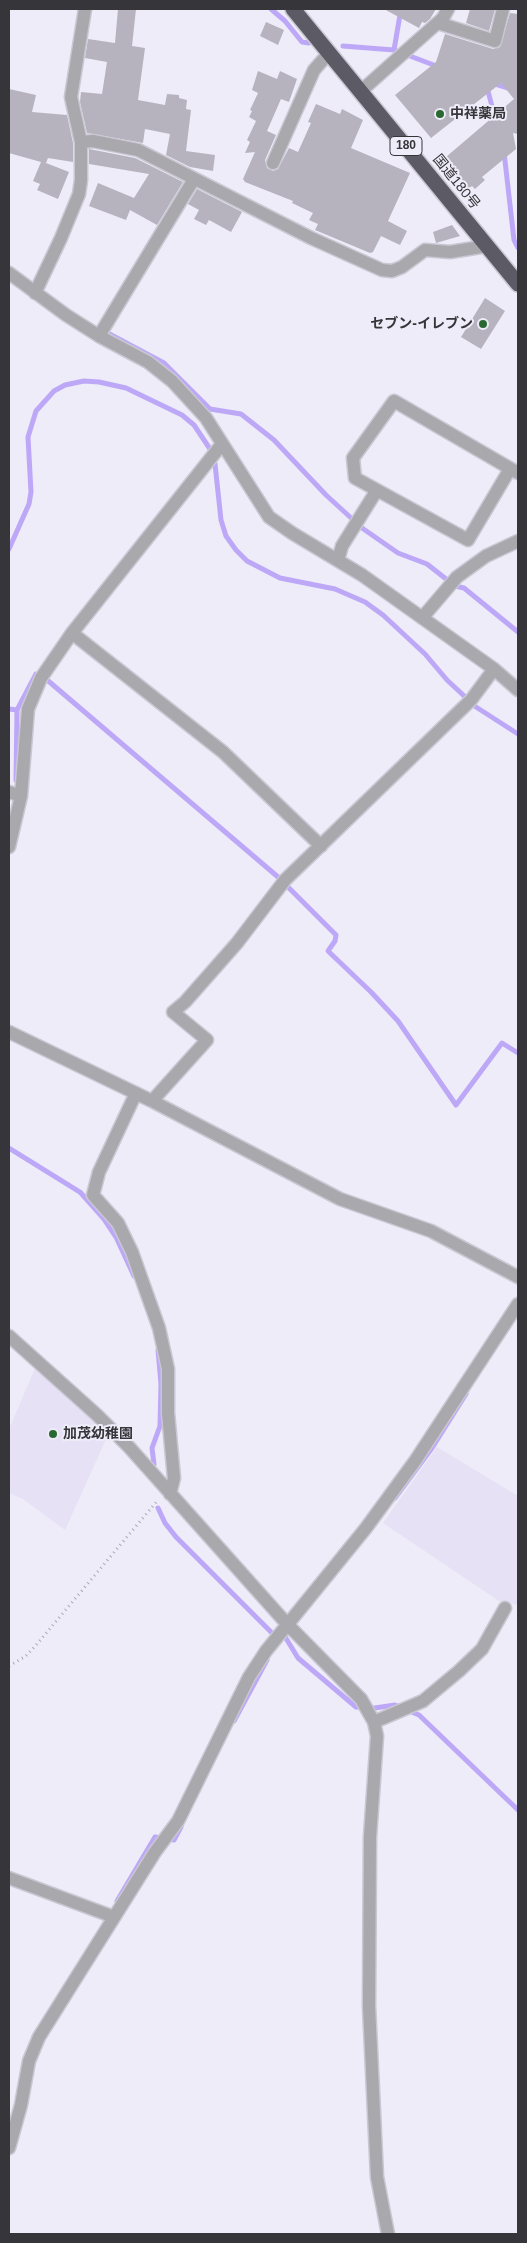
<!DOCTYPE html>
<html>
<head>
<meta charset="utf-8">
<style>
  body { margin:0 }
  #map { position:relative; width:527px; height:2243px; overflow:hidden; background:#eeecf8; font-family:Helvetica,sans-serif }
  canvas { display:block }
  .frame { position:absolute; inset:0; border:10px solid #363539; pointer-events:none }
</style>
</head>
<body>
<div id="map">
<canvas width="527" height="2243"></canvas>
<div class="frame"></div>
</div>
<script>
const ctx = document.querySelector('canvas').getContext('2d');
ctx.lineJoin = 'round';
function fillPath(path, color) {
  ctx.fillStyle = color;
  ctx.fill(path, 'evenodd');
}
function toPath(rows) {
  const path = new Path2D();
  for (const r of rows) {
    path.moveTo(r[0], r[1]);
    for (let i = 2; i < r.length; i += 2) path.lineTo(r[i], r[i + 1]);
  }
  return path;
}
function strokePath(path, color, width, dash) {
  ctx.strokeStyle = color;
  ctx.lineWidth = width;
  ctx.lineCap = dash ? 'butt' : 'round';
  ctx.setLineDash(dash || []);
  ctx.stroke(path);
}
function label(font, color, halo, rows, align = 'center') {
  ctx.font = font + ' Helvetica,"Noto Sans JP",sans-serif';
  ctx.lineWidth = 4;
  ctx.setLineDash([]);
  ctx.textBaseline = 'middle';
  ctx.strokeStyle = halo;
  ctx.fillStyle = color;
  for (const [text, x, y, turn = 0] of rows) {
    ctx.save();
    ctx.translate(x, y);
    ctx.rotate((+turn || 0) * Math.PI / 180);
    ctx.textAlign = isNaN(turn) ? turn : align;
    if (halo) ctx.strokeText(text, 0, 0);
    ctx.fillText(text, 0, 0);
    ctx.restore();
  }
}
fillPath(toPath([
  [36,1366,108,1435,65,1530,23,1499,9,1493,9,1429],
  [437,1447,518,1496,518,1605,499,1601,383,1523]
]), '#e6e1f5');
strokePath(toPath([
  [271,9,285,21,302,42,309,43],
  [343,46,394,50,439,67],
  [394,50,401,9],
  [492,83,518,91],
  [487,87,496,122],
  [504,152,514,240,518,248],
  [102,330,164,363,210,409,241,414,274,440,326,495,362,528,398,553,427,564,455,586,464,588,518,632],
  [9,549,29,504,31,492,28,437,36,411,54,391,65,385,84,381,99,382,126,388,182,415,194,425,210,449,215,464,221,520,226,536,236,550,247,561,280,578,335,589,365,602,383,615,425,654,447,680,476,707,518,734],
  [9,709,17,710,36,674,46,679,278,877,336,935,335,941,328,951,371,992,398,1021,456,1105,502,1043,518,1053],
  [16,780,17,710],
  [9,1148,80,1192,104,1219,116,1237,134,1276],
  [154,1464,152,1448,160,1426,161,1384,158,1350],
  [395,1498,432,1448,466,1394],
  [158,1508,165,1523,176,1537,277,1638],
  [284,1635,298,1658,356,1707,375,1708,395,1705,419,1715,518,1810],
  [234,1721,267,1660],
  [117,1901,155,1837,174,1840,181,1827]
]), '#bda8f8', 5);
fillPath(toPath([
  [118,9,136,9,132,46,145,48,138,100,165,105,167,94,179,95,179,98,187,100,186,109,191,110,186,151,215,155,213,171,190,167,166,155,170,134,145,129,143,143,87,133,80,102,81,92,102,94,107,62,85,58,88,39,115,43],
  [384,9,436,9,430,19,425,23,422,22,419,28],
  [470,9,495,9,489,31,466,23],
  [510,13,518,14,518,134,513,133,516,149,482,177,485,180,475,189,472,186,468,189,446,157,514,99,501,83,431,138,395,95,436,62,445,34,493,49,500,47],
  [266,22,284,30,278,45,260,36],
  [258,71,277,79,280,71,297,79,289,102,281,99,267,131,276,135,265,160,267,168,273,171,278,169,289,148,298,152,311,123,308,122,316,104,340,114,342,109,363,120,351,148,410,173,388,221,407,231,400,245,381,236,373,252,370,253,315,230,318,224,309,220,313,213,292,203,293,201,245,182,243,179,255,152,245,153,250,142,247,140,256,121,249,117,252,111,250,110,258,93,252,90],
  [9,89,36,95,32,112,67,115,73,143,73,162,48,158,46,163,69,172,58,199,37,190,40,184,33,181,41,162,9,153],
  [89,149,135,158,183,182,157,225,130,210,126,220,89,206,98,183,134,198,149,174,89,164],
  [197,189,242,212,231,232,209,220,206,225,194,219,199,210,188,204],
  [452,225,460,236,436,243,433,232],
  [485,298,505,311,481,349,461,337]
]), '#b6b3bf');
const street = toPath([
  [438,23,495,41,503,9],
  [361,91,443,18,448,9],
  [81,142,93,141,138,150,311,238,382,270,392,271,402,267,425,250,450,252,487,246],
  [273,163,314,70,329,53],
  [9,273,66,315,99,336,148,362,172,381,206,418,269,517,292,533,362,575,494,669,518,690],
  [35,293,61,238,79,194,81,180,81,142,71,97,85,9],
  [99,336,194,179],
  [510,469,468,540,355,478,353,458,394,401,518,473],
  [338,560,342,546,377,490],
  [422,618,457,577,486,556,518,541],
  [72,633,223,752,321,846],
  [9,792,21,796],
  [9,847,21,796,28,709,41,678,72,633,222,444],
  [9,1032,152,1101,340,1199,431,1231,518,1277],
  [136,1093,99,1172,93,1195,118,1223,132,1252,159,1328,168,1369,168,1413,174,1478,170,1494],
  [152,1101,207,1040,173,1012,185,1002,237,943,285,880,471,700,494,669],
  [9,1336,97,1415,129,1447,287,1624,361,1699,374,1722,377,1736,370,1837,369,2006,377,2177,388,2234],
  [374,1722,423,1701,459,1671,482,1649,505,1608],
  [9,1878,114,1917],
  [9,2148,21,2105,29,2061,39,2037,155,1852,178,1821,249,1677,266,1651,366,1528,415,1461,518,1304]
]);
const highway = toPath([
  [293,9,518,284]
]);
strokePath(street, '#c9c7d2', 15);
strokePath(highway, '#c9c7d2', 18);
strokePath(toPath([
  [9,1666,26,1656,37,1644,158,1500]
]), '#aaa8b1', 3, [1, 4]);
strokePath(street, '#a9a8ad', 12);
strokePath(highway, '#5c5a64', 15);
for (const [x, y, r, color] of [
  [440,114,5,"#296931"],
  [483,324,5,"#296931"],
  [53,1434,5,"#296931"]
]) {
  const dot = new Path2D();
  dot.arc(x, y, r, 0, 2 * Math.PI);
  ctx.fillStyle = color;
  ctx.fill(dot);
  strokePath(dot, '#eeecf8', 2);
}
for (const [x, y, w] of [
  [406,146,32]
]) {
  const box = new Path2D();
  box.roundRect(x - w / 2, y - 9.5, w, 19, 4);
  ctx.fillStyle = '#eeecf8';
  ctx.fill(box);
  strokePath(box, '#363539', 1);
}
label('bold 12px', '#363539', null, [
  ["180",406,146]
]);
label('bold 14px', '#363539', '#eeecf8', [
  ["中祥薬局",450,114],
  ["セブン-イレブン",473,324,"right"],
  ["加茂幼稚園",63,1434]
], 'left');
label('14px', '#363539', '#eeecf8', [
  ["国道180号",456,182,51]
]);
</script>
</body>
</html>
